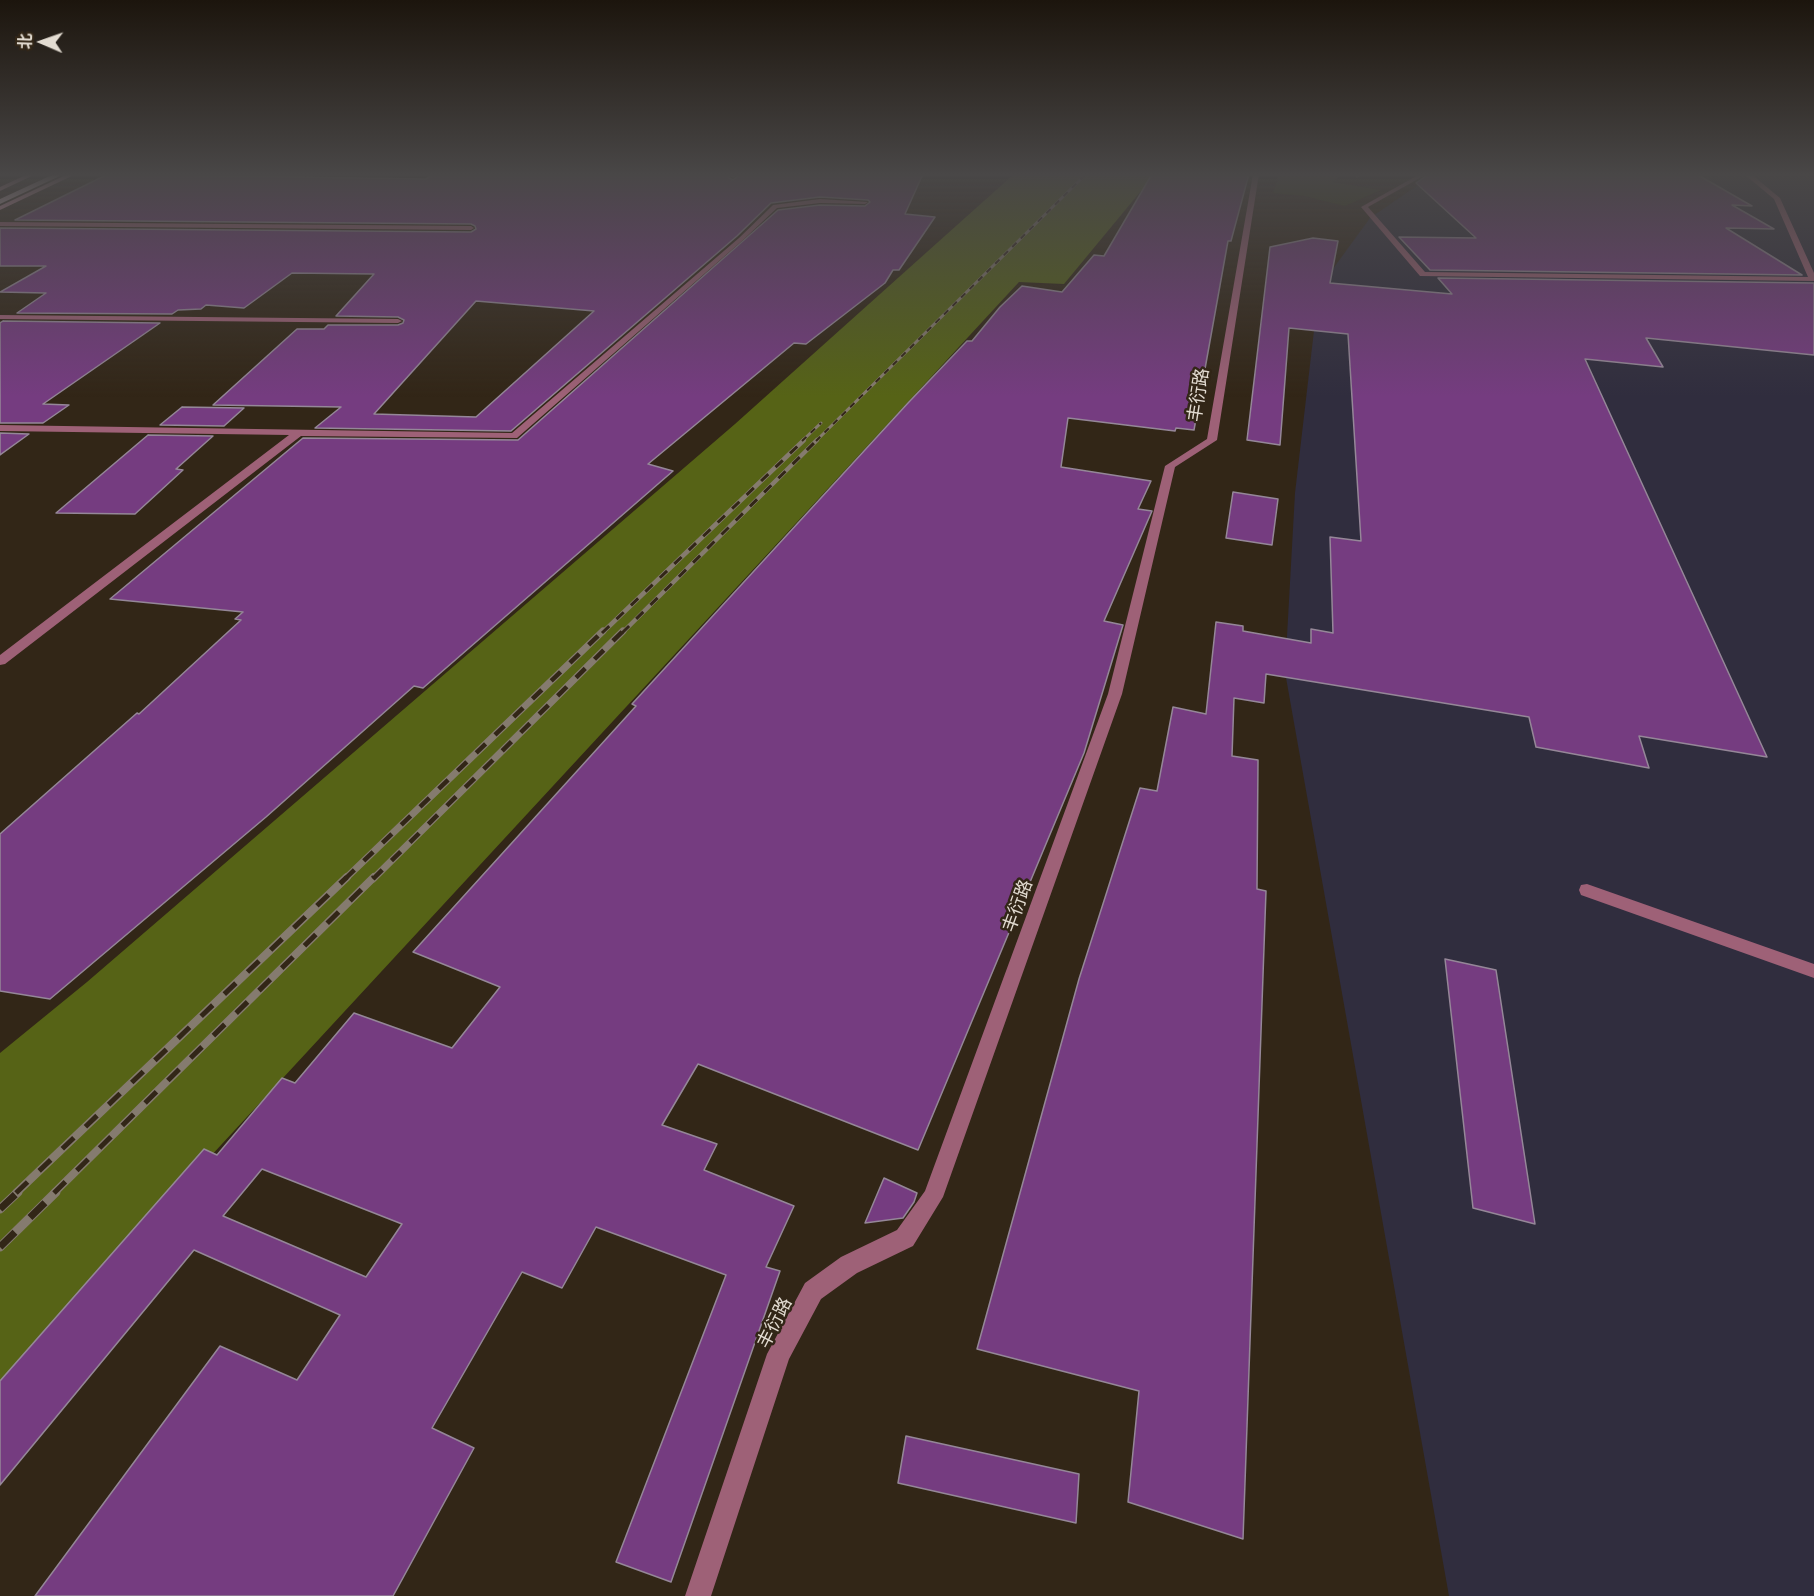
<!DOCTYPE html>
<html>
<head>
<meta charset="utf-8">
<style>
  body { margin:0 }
  #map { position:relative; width:1814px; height:1596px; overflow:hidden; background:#322617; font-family:Literata,"Noto Sans SC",serif }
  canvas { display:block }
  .north { position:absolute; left:12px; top:12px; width:60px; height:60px; -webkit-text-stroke:4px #322617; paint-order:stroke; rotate:272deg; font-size:16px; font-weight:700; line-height:24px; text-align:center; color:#e3dcd2 }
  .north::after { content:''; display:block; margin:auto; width:21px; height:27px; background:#e3dcd2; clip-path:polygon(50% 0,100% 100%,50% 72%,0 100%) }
</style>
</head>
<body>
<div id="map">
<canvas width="1814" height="1596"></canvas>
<div class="north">北</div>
</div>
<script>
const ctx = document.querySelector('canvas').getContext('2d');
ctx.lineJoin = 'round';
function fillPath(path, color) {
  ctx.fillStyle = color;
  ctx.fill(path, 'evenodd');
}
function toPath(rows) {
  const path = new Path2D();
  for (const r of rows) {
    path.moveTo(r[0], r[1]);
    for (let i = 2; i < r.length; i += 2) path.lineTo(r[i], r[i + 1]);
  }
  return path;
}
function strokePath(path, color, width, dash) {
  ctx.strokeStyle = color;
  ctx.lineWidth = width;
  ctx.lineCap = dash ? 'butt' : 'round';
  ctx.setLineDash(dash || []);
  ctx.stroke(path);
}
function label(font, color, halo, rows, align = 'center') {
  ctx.font = font + ' Literata,"Noto Sans SC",serif';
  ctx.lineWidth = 5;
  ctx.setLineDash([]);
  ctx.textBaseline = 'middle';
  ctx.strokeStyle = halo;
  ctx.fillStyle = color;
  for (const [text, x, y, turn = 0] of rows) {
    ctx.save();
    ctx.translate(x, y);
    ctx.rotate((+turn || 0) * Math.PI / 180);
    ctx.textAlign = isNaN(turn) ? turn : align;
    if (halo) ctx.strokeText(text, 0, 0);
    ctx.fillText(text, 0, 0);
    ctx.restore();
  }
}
fillPath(toPath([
  [1434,174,1814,174,1814,1596,1449,1596,1285,672,1295,493,1319,288,1370,218]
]), '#302d3e');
fillPath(toPath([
  [1279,174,1342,174,1333,182,1381,190,1345,206,1304,196,1273,193]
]), '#333a0e');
fillPath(toPath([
  [1014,174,1155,174,1064,284,1019,282,0,1384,0,1053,87,982,735,424]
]), '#566316');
const building = toPath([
  [108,174,426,179,434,174,729,174,729,178,733,180,740,174,923,174,905,214,935,217,899,270,893,270,885,283,806,344,794,343,648,464,673,471,423,688,414,686,266,817,50,999,0,991,0,834,137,713,139,714,241,620,235,619,243,612,110,599,303,438,518,440,778,210,820,205,865,206,870,202,868,200,820,197,771,203,737,236,511,431,315,428,341,407,213,405,297,329,324,329,328,325,398,325,403,323,404,320,398,317,336,316,374,274,292,273,244,308,206,305,201,309,178,310,172,314,17,313,46,293,0,292,46,266,0,266,0,228,471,232,476,229,475,226,471,224,15,220,108,174],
  [476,301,594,311,476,417,374,414,476,301],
  [1152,174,1249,174,1231,241,1228,241,1194,430,1176,428,1175,431,1068,418,1061,467,1151,481,1138,509,1152,511,1104,621,1123,625,1084,753,918,1150,698,1064,662,1125,717,1144,704,1170,794,1206,766,1267,780,1271,671,1582,616,1562,726,1275,596,1227,562,1288,522,1272,432,1428,474,1448,393,1596,35,1596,220,1346,297,1380,340,1315,194,1250,0,1485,0,1381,204,1149,217,1155,282,1078,295,1083,354,1013,452,1048,500,987,413,952,636,706,632,704,908,403,967,341,972,341,1000,307,1022,286,1062,292,1094,255,1104,256,1152,174],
  [262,1169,402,1224,366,1277,223,1216,262,1169],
  [1429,174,1698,175,1752,206,1732,205,1774,229,1726,228,1802,275,1430,270,1399,237,1476,238,1416,183,1429,174],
  [1313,238,1338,241,1330,283,1452,294,1438,278,1814,283,1814,355,1646,338,1663,367,1585,359,1767,757,1639,736,1649,768,1536,747,1529,717,1266,674,1264,703,1234,698,1232,756,1258,760,1257,889,1266,891,1243,1539,1128,1502,1139,1391,977,1349,1079,979,1140,788,1157,791,1173,707,1206,714,1216,622,1243,626,1243,631,1311,643,1311,629,1333,633,1330,537,1361,541,1348,334,1289,328,1280,445,1247,440,1270,247,1313,238],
  [3,321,160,323,43,404,69,405,43,423,0,423,0,323,3,321],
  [182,407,244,408,224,426,160,425,182,407],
  [0,433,29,434,0,455,0,433],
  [148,435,213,436,176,469,183,470,135,514,56,513,148,435],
  [1233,492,1278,499,1272,545,1226,538,1233,492],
  [1445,959,1496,970,1535,1224,1473,1208,1445,959],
  [884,1178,917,1193,914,1202,903,1218,865,1223,884,1178],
  [906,1436,1079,1474,1076,1523,898,1483,906,1436]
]);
fillPath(building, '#753c80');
strokePath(building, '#958798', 1.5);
fillPath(toPath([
  [732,174,738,174,733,178,730,176,732,174],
  [1253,174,1259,174,1217,440,1175,467,1122,694,943,1197,913,1246,857,1273,821,1299,789,1359,711,1596,685,1596,767,1354,805,1283,841,1257,897,1230,925,1191,1108,694,1165,466,1207,439,1253,174],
  [1420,174,1427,174,1368,207,1425,272,1808,277,1774,199,1744,174,1751,174,1780,198,1814,273,1814,281,1420,276,1361,207,1420,174],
  [820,199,868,202,865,204,820,203,777,208,743,240,517,438,301,436,5,664,0,665,0,655,289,435,0,431,0,425,512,433,739,238,773,205,820,199],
  [0,222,471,226,474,228,471,230,0,226,0,222],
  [0,315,398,319,402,321,398,323,0,319,0,315],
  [1587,884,1814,964,1814,978,1581,895,1579,890,1581,885,1587,884]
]), '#9e6177');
fillPath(toPath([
  [28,174,36,174,0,191,0,187,28,174],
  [68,174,76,174,0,210,0,206,68,174]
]), '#f7acc6');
fillPath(toPath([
  [54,174,64,174,0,204,0,199,54,174]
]), '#fadbe5');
const railFar4 = toPath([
  [1357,176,1360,174],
  [802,441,821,423],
  [816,441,1086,174]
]);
const railFar3 = toPath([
  [602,633,804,440],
  [622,633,817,440]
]);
const railFar2 = toPath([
  [345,879,603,631],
  [373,879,623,631]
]);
const railFar1 = toPath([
  [16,1193,347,877],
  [54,1193,374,877]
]);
const rail = toPath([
  [0,1209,18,1192],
  [0,1247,56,1192]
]);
strokePath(railFar4, '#857b6f', 3);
strokePath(railFar3, '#857b6f', 4.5);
strokePath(railFar2, '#857b6f', 7);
strokePath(railFar1, '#857b6f', 8);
strokePath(rail, '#857b6f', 9);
strokePath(railFar4, '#322617', 2, [6]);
strokePath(railFar3, '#322617', 3, [10]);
strokePath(railFar2, '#322617', 4.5, [13]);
strokePath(railFar1, '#322617', 5, [16]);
strokePath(rail, '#322617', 7, [21]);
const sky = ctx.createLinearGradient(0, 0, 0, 397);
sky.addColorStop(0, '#1c150d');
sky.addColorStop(0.44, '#494747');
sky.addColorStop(1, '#49474700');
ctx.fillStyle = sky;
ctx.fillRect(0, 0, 1814, 397);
label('18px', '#e3dcd2', '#322617', [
  ["丰衍路",1199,395,-81],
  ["丰衍路",1018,906,-70],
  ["丰衍路",775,1323,-63]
]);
</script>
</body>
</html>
